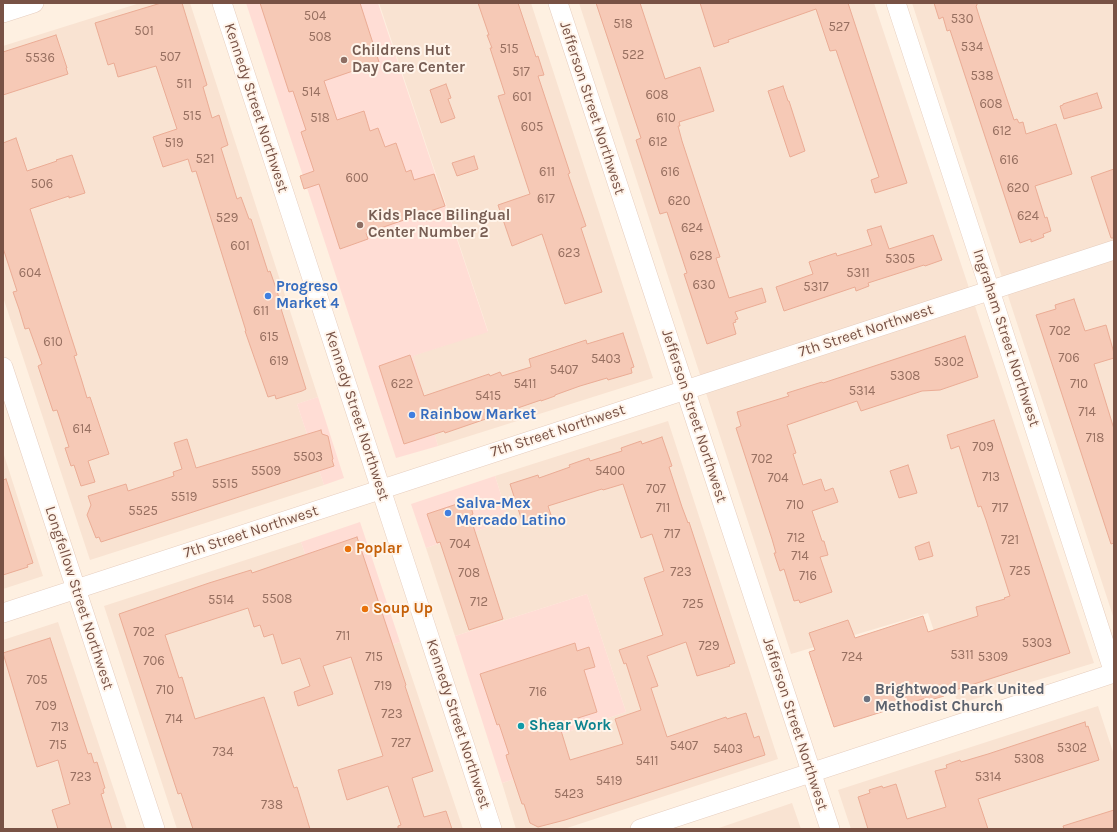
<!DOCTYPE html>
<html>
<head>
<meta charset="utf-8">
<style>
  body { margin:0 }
  #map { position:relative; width:1117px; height:832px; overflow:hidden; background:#fef0e1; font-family:Karla,sans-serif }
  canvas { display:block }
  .frame { position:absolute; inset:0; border:4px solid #785245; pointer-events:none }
</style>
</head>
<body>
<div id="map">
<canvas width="1117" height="832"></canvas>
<div class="frame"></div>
</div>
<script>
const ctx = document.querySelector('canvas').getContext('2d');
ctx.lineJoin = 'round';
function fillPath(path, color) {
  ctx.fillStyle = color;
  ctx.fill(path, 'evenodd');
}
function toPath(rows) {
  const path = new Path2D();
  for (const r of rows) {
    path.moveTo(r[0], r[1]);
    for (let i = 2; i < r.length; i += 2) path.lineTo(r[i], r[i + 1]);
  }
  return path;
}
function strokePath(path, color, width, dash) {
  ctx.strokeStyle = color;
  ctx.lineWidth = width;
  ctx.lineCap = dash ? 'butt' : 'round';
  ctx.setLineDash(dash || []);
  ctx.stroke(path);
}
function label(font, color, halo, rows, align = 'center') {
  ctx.font = font + ' Karla,sans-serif';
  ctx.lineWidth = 4;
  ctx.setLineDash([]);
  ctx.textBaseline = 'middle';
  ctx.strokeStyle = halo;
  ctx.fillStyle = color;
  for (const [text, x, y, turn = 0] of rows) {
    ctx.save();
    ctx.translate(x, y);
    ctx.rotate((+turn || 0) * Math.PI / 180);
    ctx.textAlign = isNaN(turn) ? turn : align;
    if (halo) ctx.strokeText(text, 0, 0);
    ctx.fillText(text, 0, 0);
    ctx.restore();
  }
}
fillPath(toPath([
  [140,3,190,3,318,397,297,404,324,485,90,560,3,297,3,46],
  [379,3,531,3,653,378,438,446,412,356,488,331],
  [579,3,874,3,1094,663,958,704,928,613,791,654],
  [912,3,1114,3,1114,619],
  [668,421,778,759,564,829,516,829,502,783,531,774,524,747,626,712,587,594,455,636,426,548,509,520,495,476],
  [3,452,43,576,3,589],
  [301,542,341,662,400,642,463,829,177,829,104,606],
  [58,622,127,829,3,829,3,640],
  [1098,706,1114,755,1114,829,851,829,838,790],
  [792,803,801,829,716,829]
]), '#f9e3d2');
fillPath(toPath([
  [246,3,378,3,488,332,413,356,438,446,396,458],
  [318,397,344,478,324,485,297,404],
  [495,476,509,520,426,548,411,504],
  [360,522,400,642,341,662,301,542],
  [587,594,626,712,524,747,531,774,502,783,455,636]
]), '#ffddd5');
const building = toPath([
  [161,3,182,3,207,85,203,87,212,118,219,115,228,145,221,148,237,199,241,197,249,219,251,219,268,272,270,271,277,291,279,298,278,299,306,389,302,391,276,399,275,395,268,397,245,331,246,331,196,171,192,172,188,159,163,167,153,137,177,129,156,66,118,77,114,63,108,65,95,23,161,3],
  [260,3,360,3,379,62,324,81,337,120,364,111,370,131,378,128,385,147,396,143,406,172,411,170,414,180,434,174,445,206,366,233,368,239,340,249,319,184,304,189,300,176,314,171,301,132,306,130,293,91,289,92,260,3],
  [478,3,518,3,536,57,538,56,544,75,538,76,570,173,568,174,586,226,581,228,602,292,565,304,542,234,512,246,498,205,530,194,498,96,505,94,490,48,492,48,487,35,489,35,478,3],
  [596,3,640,3,665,79,700,67,714,111,679,122,680,126,678,126,682,141,720,257,716,258,729,298,762,288,766,302,735,312,738,319,735,320,736,322,733,323,736,334,707,344,684,274,687,273,667,212,660,214,636,140,641,138,596,3],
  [700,3,848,3,907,183,875,193,871,180,879,177,836,50,830,51,816,9,728,40,729,42,714,47,700,3],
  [934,3,977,3,977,5,976,6,980,19,1014,120,1017,119,1019,123,1023,122,1026,134,1056,124,1072,174,1035,186,1045,218,1047,217,1051,231,1043,234,1044,237,1031,242,1031,239,1020,243,950,30,947,31,943,17,939,19,934,3],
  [56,35,67,68,66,68,68,74,3,95,3,52,56,35],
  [446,84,451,98,448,99,455,118,441,123,430,90,446,84],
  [783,86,788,101,789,101,805,151,790,157,768,91,783,86],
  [1097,93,1102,108,1064,119,1060,106,1063,105,1063,104,1097,93],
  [16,138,27,171,57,161,56,160,72,155,85,193,69,198,69,196,30,209,77,355,74,356,81,378,87,398,90,397,109,454,88,461,95,482,81,486,74,465,71,466,65,448,69,447,57,410,53,411,38,366,42,364,29,328,25,329,19,309,13,292,17,291,3,248,3,143,16,138],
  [474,156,478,169,457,176,452,163,474,156],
  [1114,169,1114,238,1111,238,1091,177,1114,169],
  [881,226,889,249,933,235,942,260,925,266,924,265,868,283,869,286,856,291,855,287,784,311,776,287,813,274,809,262,836,253,837,256,872,245,867,230,881,226],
  [1074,299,1085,331,1106,325,1114,353,1114,358,1094,364,1114,429,1114,543,1111,544,1036,315,1056,309,1055,305,1074,299],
  [623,333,634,367,631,368,632,373,608,380,607,378,580,386,555,395,555,396,541,401,541,400,445,433,444,431,404,444,379,366,410,355,424,396,489,374,490,376,500,372,502,376,531,367,529,359,586,340,587,344,623,333],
  [965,336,978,377,940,390,922,391,861,411,857,401,787,425,796,453,793,454,803,485,821,479,825,491,833,488,838,502,812,511,822,541,824,541,828,555,820,557,832,592,800,603,799,600,794,601,784,569,780,571,774,553,776,553,772,539,736,428,741,426,737,412,789,396,787,393,822,382,823,383,965,336],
  [994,420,1070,653,943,694,944,696,927,701,926,698,834,727,809,652,815,650,809,633,848,620,855,638,923,616,928,632,978,616,976,607,1005,599,1004,598,1010,596,986,520,981,506,978,507,959,446,951,449,947,435,994,420],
  [321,430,322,434,328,436,333,459,332,460,334,466,101,542,99,537,96,538,87,515,91,505,88,496,126,484,128,491,174,476,173,472,182,469,174,443,187,439,196,468,321,430],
  [662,437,672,466,669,467,682,507,688,523,689,522,735,663,729,665,730,666,697,676,686,642,647,656,658,686,651,688,667,737,726,717,727,719,746,713,754,738,759,736,765,755,565,820,538,827,530,823,524,804,522,804,507,759,506,755,509,754,499,724,497,725,480,674,575,643,577,651,589,647,595,667,584,670,597,712,559,724,570,760,623,744,615,719,641,710,626,663,624,664,619,650,663,635,644,578,664,571,652,534,641,538,623,484,603,490,602,489,548,506,551,515,523,524,510,484,538,475,539,478,570,467,569,465,589,458,590,461,622,451,621,448,641,441,642,444,662,437],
  [908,465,917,493,899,498,890,471,908,465],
  [6,479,33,563,27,565,28,567,3,575,3,480,6,479],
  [469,500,473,514,470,516,503,619,469,630,440,542,437,543,427,514,469,500],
  [357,537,406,685,405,686,433,771,412,778,424,817,446,811,452,829,398,829,398,826,401,825,388,786,347,800,338,770,383,756,351,657,323,666,333,694,298,706,294,692,310,686,300,658,282,664,273,634,264,637,260,625,254,627,248,608,165,635,179,678,182,677,195,719,264,697,294,788,297,787,310,829,193,829,181,793,178,794,119,614,209,583,251,570,252,573,357,537],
  [929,542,933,556,919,560,915,547,929,542],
  [50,638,88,754,91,753,94,763,97,762,105,788,103,789,104,793,101,794,112,829,58,829,52,810,70,804,58,760,37,767,3,653,50,638],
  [1085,722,1086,727,1088,726,1099,760,978,799,988,829,868,829,858,797,870,793,869,790,882,786,883,788,896,784,907,819,946,807,935,771,947,768,946,765,960,760,961,762,988,754,1085,722],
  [1114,810,1114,829,1064,829,1063,826,1114,810]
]);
fillPath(building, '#f6c9b6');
strokePath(building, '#ebac95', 1);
const minor = toPath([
  [222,3,492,829],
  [558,3,830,829],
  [896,3,996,309,1114,673],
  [3,13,34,3],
  [3,367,155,829],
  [3,613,1114,250],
  [640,829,1114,673]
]);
strokePath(minor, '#e6cdbe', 20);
strokePath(minor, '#fff', 19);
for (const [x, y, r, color] of [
  [344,60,4,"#8d6e63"],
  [360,225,4,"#8d6e63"],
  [268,296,4,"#3f7fe0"],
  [412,415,4,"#3f7fe0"],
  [448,513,4,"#3f7fe0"],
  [348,549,4,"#e8710a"],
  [365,609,4,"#e8710a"],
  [867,699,4,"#6b7280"],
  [521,726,4,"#0f9aa8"]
]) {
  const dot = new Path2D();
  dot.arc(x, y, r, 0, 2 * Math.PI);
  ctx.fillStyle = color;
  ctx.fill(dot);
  strokePath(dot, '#fff4ea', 1.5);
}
label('13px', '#987061', null, [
  ["504",315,16],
  ["530",962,19],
  ["518",623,24],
  ["527",839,27],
  ["501",144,31],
  ["508",320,37],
  ["534",972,47],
  ["515",509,49],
  ["522",633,55],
  ["507",170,57],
  ["5536",40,58],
  ["517",521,72],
  ["538",982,76],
  ["511",184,84],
  ["514",311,92],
  ["608",657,95],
  ["601",522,97],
  ["608",991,104],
  ["515",192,116],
  ["518",320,118],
  ["610",666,118],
  ["605",532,127],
  ["612",1002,131],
  ["612",658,142],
  ["519",174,143],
  ["521",205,159],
  ["616",1009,160],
  ["611",547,172],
  ["616",670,172],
  ["600",357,178],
  ["506",42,184],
  ["620",1018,188],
  ["617",546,199],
  ["620",679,201],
  ["624",1028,216],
  ["529",227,218],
  ["624",692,228],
  ["601",240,246],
  ["623",569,253],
  ["628",701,256],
  ["5305",900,259],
  ["604",30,273],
  ["5311",858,273],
  ["630",704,285],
  ["5317",816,287],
  ["611",261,311],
  ["702",1060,331],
  ["615",269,337],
  ["610",53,342],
  ["706",1069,358],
  ["5403",606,359],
  ["619",279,361],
  ["5302",949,362],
  ["5407",564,370],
  ["5308",905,376],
  ["622",402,384],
  ["5411",525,384],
  ["710",1079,384],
  ["5314",862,391],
  ["5415",488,396],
  ["714",1087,412],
  ["614",82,429],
  ["718",1095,438],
  ["709",983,447],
  ["5503",308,457],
  ["702",762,459],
  ["5509",266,471],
  ["5400",610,471],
  ["713",991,477],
  ["704",778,478],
  ["5515",225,484],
  ["707",656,489],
  ["5519",184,497],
  ["710",795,505],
  ["711",663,508],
  ["717",1000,508],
  ["5525",143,511],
  ["717",672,534],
  ["712",796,538],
  ["721",1010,540],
  ["704",460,544],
  ["714",800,556],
  ["725",1020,571],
  ["723",681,572],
  ["708",469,573],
  ["716",808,576],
  ["5508",277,599],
  ["5514",221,600],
  ["712",479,602],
  ["725",693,604],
  ["702",144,632],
  ["711",343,636],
  ["5303",1037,643],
  ["729",709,646],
  ["5311",962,655],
  ["715",374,657],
  ["724",852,657],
  ["5309",993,657],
  ["706",154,661],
  ["705",37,680],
  ["719",383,686],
  ["710",165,690],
  ["716",538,692],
  ["709",46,706],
  ["723",392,714],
  ["714",174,719],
  ["713",60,727],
  ["727",401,743],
  ["715",58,745],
  ["5407",684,746],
  ["5302",1072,748],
  ["5403",728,749],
  ["734",223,752],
  ["5308",1029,759],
  ["5411",647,761],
  ["723",81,777],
  ["5314",988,777],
  ["5419",609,781],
  ["5423",569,794],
  ["738",272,805]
]);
label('bold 15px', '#785e54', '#fff4ea', [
  ["Childrens Hut",352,51],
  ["Day Care Center",352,68],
  ["Kids Place Bilingual",368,216],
  ["Center Number 2",368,233]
], 'left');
label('15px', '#785245', '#fff4ea', [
  ["Kennedy Street Northwest",256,108,72],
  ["Jefferson Street Northwest",592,108,72],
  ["7th Street Northwest",866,331,-18],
  ["Ingraham Street Northwest",1006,338,72],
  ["Kennedy Street Northwest",357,416,72],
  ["Jefferson Street Northwest",694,416,72],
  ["7th Street Northwest",558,431,-18],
  ["7th Street Northwest",251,532,-18],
  ["Longfellow Street Northwest",79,598,72],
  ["Kennedy Street Northwest",458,724,72],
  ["Jefferson Street Northwest",795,724,72]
]);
label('bold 15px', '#366cbe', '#fff4ea', [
  ["Progreso",276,287],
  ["Market 4",276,304],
  ["Rainbow Market",420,415],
  ["Salva-Mex",456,504],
  ["Mercado Latino",456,521]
], 'left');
label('bold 15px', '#c56008', '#fff4ea', [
  ["Poplar",356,549],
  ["Soup Up",373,609]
], 'left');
label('bold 15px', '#5b616d', '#fff4ea', [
  ["Brightwood Park United",875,690],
  ["Methodist Church",875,707]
], 'left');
label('bold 15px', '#0d838f', '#fff4ea', [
  ["Shear Work",529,726]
], 'left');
</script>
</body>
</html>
